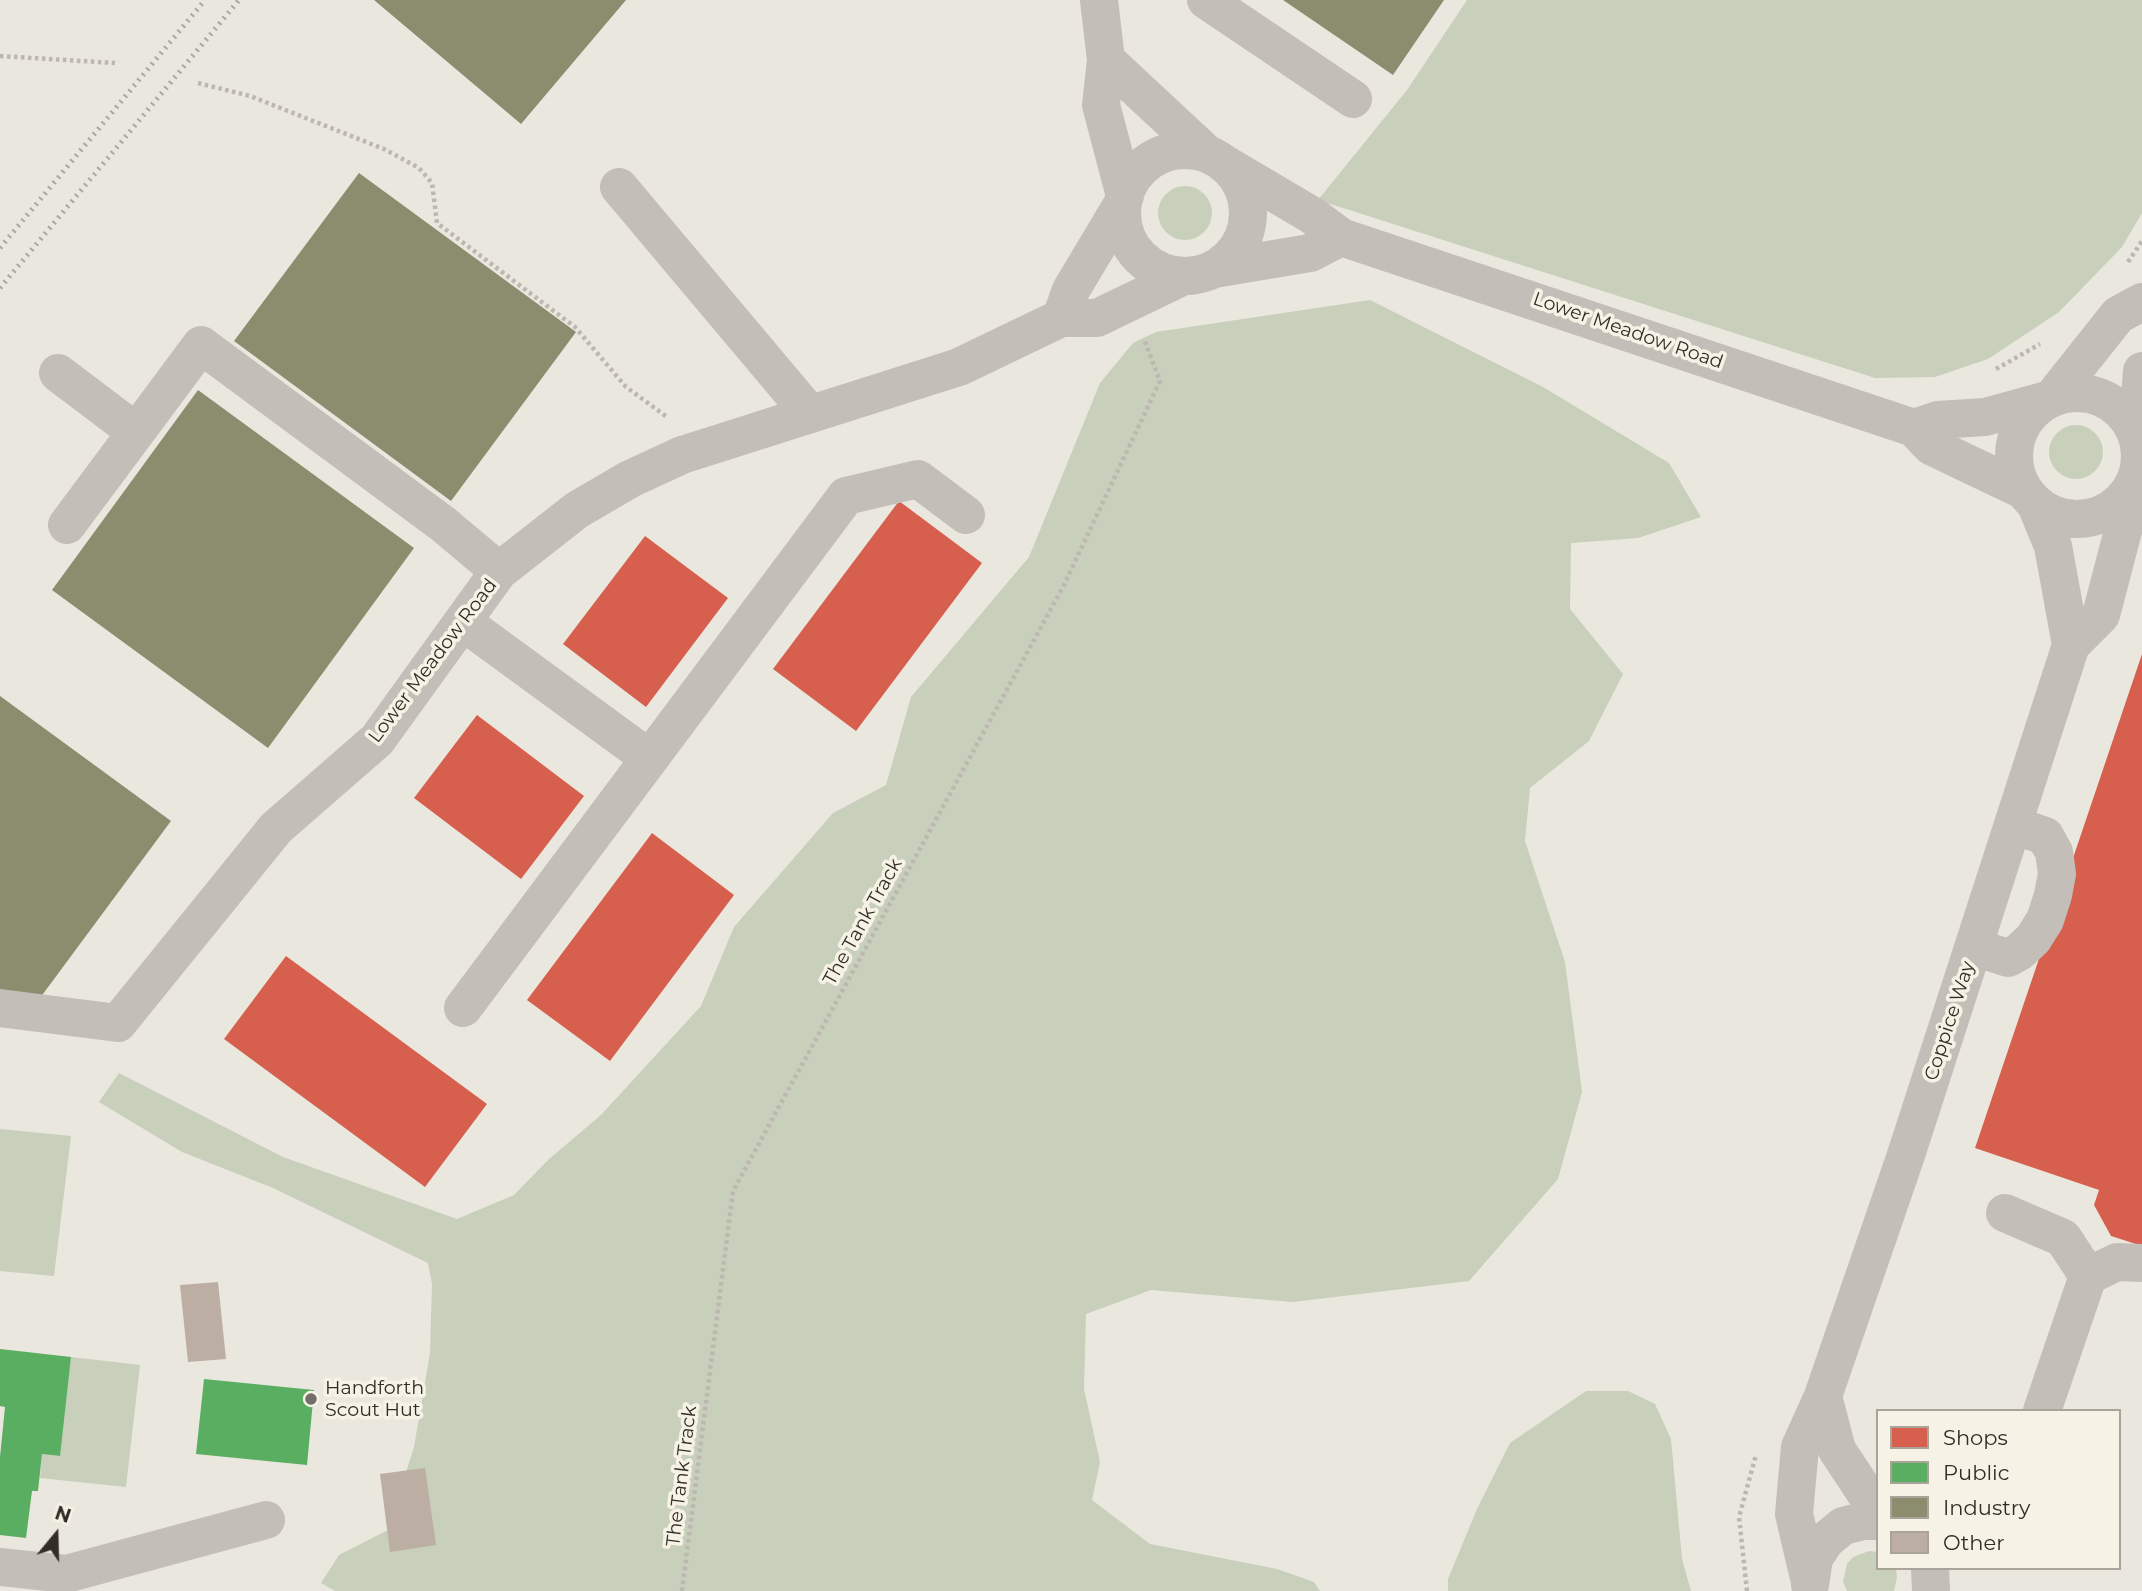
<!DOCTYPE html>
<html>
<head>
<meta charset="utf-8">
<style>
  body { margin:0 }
  #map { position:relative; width:2142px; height:1591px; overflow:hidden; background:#eae7df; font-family:Montserrat,sans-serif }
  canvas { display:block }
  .legend { position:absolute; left:1876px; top:1409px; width:245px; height:161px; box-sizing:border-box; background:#f7f2e6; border:2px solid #a9a39a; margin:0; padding:9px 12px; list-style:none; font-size:21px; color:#332d27 }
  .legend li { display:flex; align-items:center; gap:14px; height:35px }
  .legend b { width:35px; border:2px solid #a9a39a }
  .north { position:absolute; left:21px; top:1500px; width:70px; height:70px; -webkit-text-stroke:5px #f7f2e6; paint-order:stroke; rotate:19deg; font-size:19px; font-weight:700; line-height:28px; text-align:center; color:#332d27 }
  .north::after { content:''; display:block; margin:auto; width:24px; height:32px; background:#332d27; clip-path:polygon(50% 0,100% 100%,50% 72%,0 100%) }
</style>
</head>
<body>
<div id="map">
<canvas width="2142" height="1591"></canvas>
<ul class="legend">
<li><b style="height:19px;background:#d6604d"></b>Shops</li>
<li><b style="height:19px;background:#5aae61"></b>Public</li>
<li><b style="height:19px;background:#8c8c6e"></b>Industry</li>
<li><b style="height:19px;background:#bcaea2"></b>Other</li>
</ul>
<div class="north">N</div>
</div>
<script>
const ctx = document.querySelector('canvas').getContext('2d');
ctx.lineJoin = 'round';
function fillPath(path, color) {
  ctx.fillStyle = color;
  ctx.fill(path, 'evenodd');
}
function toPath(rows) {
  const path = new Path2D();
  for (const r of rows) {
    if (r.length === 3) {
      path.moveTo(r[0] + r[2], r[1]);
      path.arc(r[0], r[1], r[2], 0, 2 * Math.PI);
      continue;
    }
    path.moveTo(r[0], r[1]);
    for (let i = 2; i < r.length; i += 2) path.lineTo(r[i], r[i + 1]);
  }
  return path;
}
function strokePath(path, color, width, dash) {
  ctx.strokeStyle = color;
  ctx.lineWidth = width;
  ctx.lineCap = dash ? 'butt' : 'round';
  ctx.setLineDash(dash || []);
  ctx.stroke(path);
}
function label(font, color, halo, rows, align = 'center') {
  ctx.font = font + ' Montserrat,sans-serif';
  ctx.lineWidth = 7;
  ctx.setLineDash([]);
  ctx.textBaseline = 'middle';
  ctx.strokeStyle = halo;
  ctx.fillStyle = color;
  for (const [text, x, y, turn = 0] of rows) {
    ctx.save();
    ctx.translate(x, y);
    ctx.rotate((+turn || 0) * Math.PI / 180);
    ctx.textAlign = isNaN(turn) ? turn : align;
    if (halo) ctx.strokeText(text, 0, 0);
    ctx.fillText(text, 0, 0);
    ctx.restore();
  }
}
fillPath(toPath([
  [1467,0,2142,0,2142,213,2122,247,2059,312,1988,359,1935,377,1875,378,1318,200,1407,90],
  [1185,213,27],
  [1370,300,1543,387,1669,463,1701,517,1638,538,1571,543,1570,609,1623,674,1589,741,1530,788,1525,841,1565,962,1582,1092,1558,1179,1469,1281,1293,1302,1151,1290,1086,1314,1084,1389,1100,1462,1092,1500,1150,1544,1277,1569,1314,1582,1320,1591,335,1591,321,1583,339,1555,388,1530,414,1447,430,1353,432,1284,428,1263,273,1188,182,1152,99,1102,119,1073,283,1157,457,1219,514,1195,549,1159,601,1115,701,1006,734,927,833,813,886,785,911,697,1029,557,1100,383,1133,343,1156,332],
  [2076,452,27],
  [0,1129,71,1136,54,1276,0,1271],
  [71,1357,140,1365,126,1487,40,1478,42,1454,59,1456],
  [1586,1391,1628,1391,1655,1404,1671,1439,1682,1559,1691,1591,1448,1591,1448,1579,1477,1509,1510,1443],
  [1869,1551,1878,1552,1878,1568,1896,1568,1897,1577,1894,1591,1847,1591,1843,1582,1847,1564,1853,1557]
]), '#c8cfbb');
fillPath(toPath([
  [899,501,982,563,856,731,773,669],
  [645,536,728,598,646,707,563,644],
  [2142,654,2142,1246,2111,1236,2094,1205,2099,1190,1975,1148],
  [477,715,584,796,521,879,414,798],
  [652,833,734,895,610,1061,527,1000],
  [286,956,487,1104,425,1187,224,1039]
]), '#d6604d');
fillPath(toPath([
  [0,1349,71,1357,60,1456,42,1454,38,1491,32,1491,26,1538,0,1535,0,1457,5,1407,0,1406],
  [204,1379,314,1390,307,1465,196,1454]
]), '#5aae61');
fillPath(toPath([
  [374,0,626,0,521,124],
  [1283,0,1444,0,1393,75],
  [359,173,576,332,451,501,234,341],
  [198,390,414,548,268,748,52,590],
  [0,696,171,821,40,998,0,993]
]), '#8c8c6e');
fillPath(toPath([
  [218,1282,226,1359,188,1362,180,1285],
  [425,1468,436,1545,390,1552,380,1474]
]), '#bcaea2');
strokePath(toPath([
  [0,56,115,63],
  [198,83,250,96,384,149,419,168,432,183,437,223,575,327,626,387,667,417],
  [2128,262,2142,241],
  [1996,369,2040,344],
  [682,1591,733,1191,1064,585,1160,381,1144,339],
  [1747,1591,1739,1517,1756,1455]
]), '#bcb7b1', 4.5, [3.5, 3.5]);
strokePath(toPath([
  [1099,0,1106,60,1101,105,1125,196],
  [1206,0,1353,99],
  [1106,60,1207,154],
  [1185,213,63],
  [1225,164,1313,216,1341,237,1914,428,1931,446,2023,490],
  [619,187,810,414],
  [1214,269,1310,253,1341,237],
  [1061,318,1071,290,1123,203],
  [58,373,136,432],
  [2077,456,63],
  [2052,398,2118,315,2142,302],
  [1914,428,1938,420,1985,417,2047,400],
  [2137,434,2142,371],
  [67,525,201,345,443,524,499,571],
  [463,622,649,758],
  [2071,645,2101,615,2135,485],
  [1974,947,2008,958,2019,952,2033,939,2045,920,2053,895,2057,874,2054,852,2045,836,2013,825],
  [0,1008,118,1023,276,828,377,740,499,571,577,510,630,479,682,455,959,367,1061,318,1097,318,1184,276],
  [463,1008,846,496,918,479,966,515],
  [2005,1213,2063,1238,2088,1276],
  [1823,1396,1837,1450,1878,1512],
  [2042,1411,2088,1276,2117,1262,2142,1263],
  [0,1567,66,1574,266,1520],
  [1930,1568,1931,1591],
  [1809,1578,1794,1514,1800,1447,1823,1396,1906,1155,2071,645,2053,546,2036,505],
  [1810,1585,1814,1558,1826,1540,1843,1526,1863,1521,1878,1521]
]), '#c3bfb8', 38);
strokePath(toPath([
  [0,248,205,0],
  [0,288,239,0]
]), '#aba7a2', 5, [2, 5]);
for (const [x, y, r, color] of [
  [311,1399,7,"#736e67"]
]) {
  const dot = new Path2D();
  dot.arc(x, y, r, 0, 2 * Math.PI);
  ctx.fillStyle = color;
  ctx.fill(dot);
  strokePath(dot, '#f7f2e6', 2.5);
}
label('19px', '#332d27', '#f7f2e6', [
  ["Lower Meadow Road",1628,331,19],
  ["Lower Meadow Road",433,661,-53],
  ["The Tank Track",863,922,-61],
  ["Coppice Way",1950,1021,-72],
  ["The Tank Track",682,1476,-83]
]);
label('19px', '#332d27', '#f7f2e6', [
  ["Handforth",325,1388],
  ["Scout Hut",325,1410]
], 'left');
</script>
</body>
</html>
